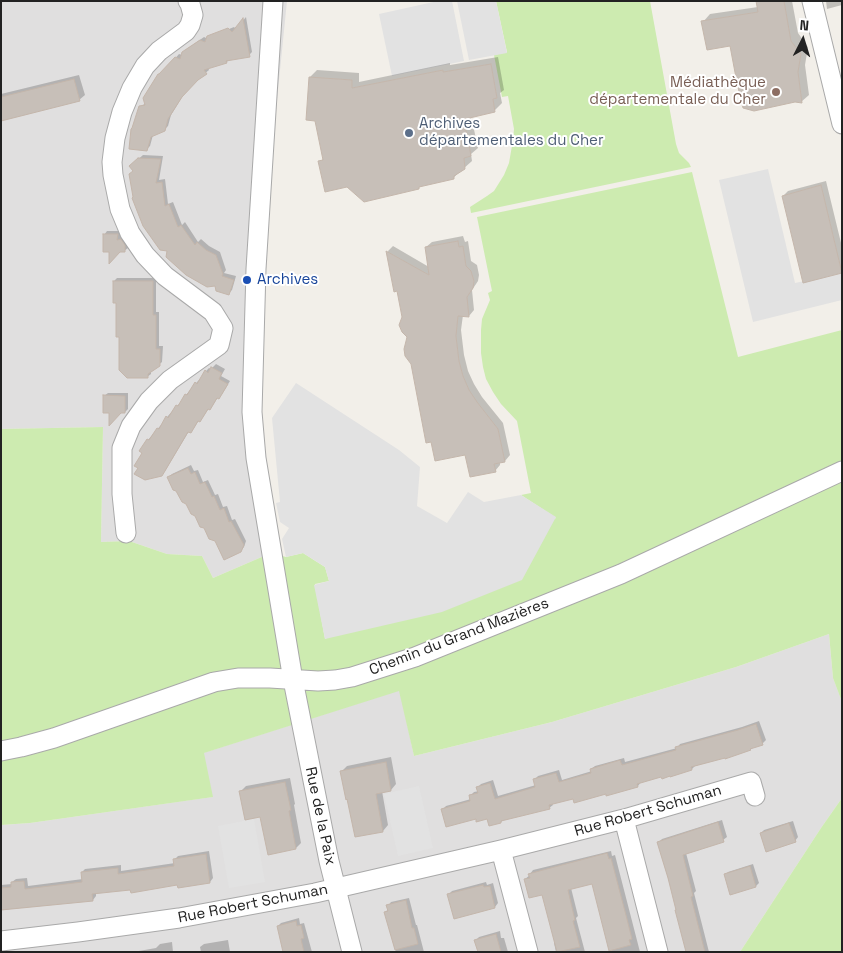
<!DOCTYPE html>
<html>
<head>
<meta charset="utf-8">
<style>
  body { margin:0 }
  #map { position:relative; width:843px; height:953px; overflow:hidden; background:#f2efe9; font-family:"Space Grotesk",sans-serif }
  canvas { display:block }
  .frame { position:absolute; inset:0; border:2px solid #222; pointer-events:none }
  .north { position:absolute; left:778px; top:15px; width:50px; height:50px; -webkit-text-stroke:4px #fff; paint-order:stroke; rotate:5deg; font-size:14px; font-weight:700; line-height:20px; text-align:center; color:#222 }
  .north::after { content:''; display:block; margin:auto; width:18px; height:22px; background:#222; clip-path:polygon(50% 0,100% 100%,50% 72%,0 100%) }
</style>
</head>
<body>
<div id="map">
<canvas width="843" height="953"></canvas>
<div class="frame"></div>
<div class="north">N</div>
</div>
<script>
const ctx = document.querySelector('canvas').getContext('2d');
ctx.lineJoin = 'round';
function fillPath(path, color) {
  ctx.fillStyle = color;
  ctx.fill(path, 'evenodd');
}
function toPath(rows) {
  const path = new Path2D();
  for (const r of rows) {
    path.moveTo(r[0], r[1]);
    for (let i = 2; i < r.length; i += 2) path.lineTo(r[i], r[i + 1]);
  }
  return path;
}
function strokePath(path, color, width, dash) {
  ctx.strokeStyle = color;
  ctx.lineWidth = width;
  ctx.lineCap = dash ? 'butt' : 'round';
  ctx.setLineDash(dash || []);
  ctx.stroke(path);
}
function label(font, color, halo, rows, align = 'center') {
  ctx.font = font + ' "Space Grotesk",sans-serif';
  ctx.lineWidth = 4;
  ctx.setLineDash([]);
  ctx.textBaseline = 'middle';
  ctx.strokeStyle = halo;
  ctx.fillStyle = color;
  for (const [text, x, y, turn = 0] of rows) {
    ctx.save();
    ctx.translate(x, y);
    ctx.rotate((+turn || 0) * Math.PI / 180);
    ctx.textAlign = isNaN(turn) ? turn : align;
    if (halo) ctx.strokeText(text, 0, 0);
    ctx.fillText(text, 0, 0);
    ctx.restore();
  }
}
fillPath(toPath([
  [1,1,287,1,244,427,271,553,213,578,202,556,167,554,129,541,101,542,103,427,1,429],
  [829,634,833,678,842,702,842,798,821,828,740,952,1,952,1,825,30,823,212,797,203,753,400,690,414,756,552,722,736,667]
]), '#e0dfdf');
fillPath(toPath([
  [496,1,650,1,676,144,679,153,689,163,691,167,471,213,470,207,487,196,494,191,504,175,509,163,513,140,514,129,508,96,502,97,494,55,507,52],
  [692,172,738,357,842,330,842,702,833,678,829,634,736,667,552,722,414,756,399,691,204,753,213,797,30,823,1,825,1,429,103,427,101,542,129,541,167,554,202,556,213,578,271,553,286,557,303,553,325,567,329,581,315,584,325,639,556,518,521,495,531,493,517,421,501,404,493,392,486,379,483,367,481,353,481,330,482,319,490,300,488,293,492,291,477,217],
  [842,798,842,952,740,952,821,828]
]), '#cdebb0');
fillPath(toPath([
  [438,1,452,1,464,61,392,76,379,14],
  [457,1,496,1,507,53,469,60],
  [768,169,795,283,842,273,842,300,753,322,719,180],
  [296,383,399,450,420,467,417,506,447,523,468,492,484,502,521,495,556,517,522,580,442,612,325,639,314,585,329,581,325,567,303,553,286,557,282,539,289,528,280,522,276,503,280,502,272,418],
  [419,786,433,848,398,856,384,794],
  [254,819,265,882,229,888,218,826]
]), '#e2e2e2');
fillPath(toPath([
  [757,1,792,1,798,33,808,47,805,65,809,95,801,102,703,22,710,14,758,7],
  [826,1,842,1,842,5,827,9],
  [246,17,252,52,249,55,229,59,227,62,208,67,209,70,198,79,185,92,171,115,168,126,164,130,153,135,150,146,146,150,140,107,146,103,164,71,179,54,182,55,187,49,204,37,208,39,209,37,234,27,236,29],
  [498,57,504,90,500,93,502,103,495,110,470,116,473,125,478,148,471,154,472,161,453,178,421,186,418,188,320,162,324,158,310,77,317,70,359,73,359,82,450,63,450,65],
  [79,75,85,95,79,100,1,119,1,94],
  [143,155,163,156,159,180,165,179,168,204,173,202,182,225,185,222,198,242,201,239,209,246,220,252,226,270,224,273,236,276,232,290,229,293,168,250,134,171,134,163],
  [826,181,842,247,842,271,804,282,783,196,788,191],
  [107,231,121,231,120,237,124,236,128,242,128,248,124,251,104,235],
  [463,236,465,242,468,241,471,261,477,265,479,275,478,281,472,290,474,310,469,316,463,315,461,330,464,355,468,371,474,384,482,397,503,423,510,455,505,461,500,462,500,465,495,471,466,454,408,336,403,317,398,290,395,290,388,251,393,246,429,267,426,247,432,242],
  [117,278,156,278,156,312,159,312,159,346,163,346,162,362,151,371,151,374,147,377,120,336,114,281],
  [216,364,225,369,221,376,230,381,222,394,218,397,213,405,210,409,209,408,203,417,200,420,199,420,194,428,190,432,189,431,165,471,161,475,139,468,148,440,161,425,162,426,167,417,177,406,180,403,181,403,186,395,196,383,199,380,200,380,206,371,209,368,211,369],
  [108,393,128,393,128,409,125,412,110,412,104,396],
  [191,465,194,471,198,470,203,482,208,480,215,495,218,494,223,507,227,506,232,520,235,519,246,541,244,547,240,551,216,540,205,527,168,478,172,474],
  [759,721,766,740,762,744,752,747,750,749,695,766,692,769,662,776,641,782,638,786,607,794,607,792,574,797,552,803,553,805,549,808,503,820,501,822,488,817,476,817,443,809,446,806,471,799,470,796,474,792,479,791,478,787,481,784,493,780,498,796,536,785,535,779,538,776,559,770,562,780,592,771,591,769,595,766,624,758,625,762,677,748,680,744,742,727],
  [391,757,396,784,391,790,382,791,388,825,383,831,356,836,341,772,347,766],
  [290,778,295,804,294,805,301,843,296,848,261,815,240,792,246,786],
  [722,820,727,837,723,840,686,853,696,891,694,893,709,952,687,952,677,909,658,843,662,839],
  [793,821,798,837,795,841,761,833,764,830],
  [209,851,213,878,210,882,178,883,96,892,96,896,93,900,1,910,1,885,12,884,12,882,16,879,27,878,28,886,83,879,82,872,85,869,121,865,121,871,175,863,175,859,178,856],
  [611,851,612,856,615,855,640,952,612,952,593,883,571,888,578,916,576,918,585,952,556,952,554,943,555,942,543,893,525,879,530,875,530,874,533,870],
  [753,864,759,883,756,886,731,893,725,875,728,872],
  [486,882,487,885,493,883,498,903,495,907,449,894,452,891],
  [409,898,416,925,417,925,424,952,396,952,385,912,389,909,388,906,391,902],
  [299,918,300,924,304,923,312,952,284,952,278,926,281,923],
  [500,931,501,938,504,938,508,952,479,952,476,940,479,937],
  [228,940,230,952,201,952,200,947,204,944],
  [172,942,173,952,133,952,156,948,160,944]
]), '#0003');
const building = toPath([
  [756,1,784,1,791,41,801,54,798,72,802,103,795,102,754,111,743,108,737,83,730,46,707,50,701,21,758,12,756,1],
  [243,18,250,57,226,61,227,63,204,70,207,74,198,80,182,97,168,119,165,131,151,137,147,151,129,149,131,129,132,128,139,106,145,105,143,98,158,74,159,74,175,57,180,59,182,52,200,40,205,42,207,36,228,28,232,32,243,18],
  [491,64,497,98,493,99,495,112,461,120,467,133,471,156,464,158,465,169,454,176,454,179,419,187,419,189,364,202,347,187,325,192,318,161,323,160,315,121,306,120,309,77,352,80,352,88,443,70,443,72,491,64],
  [74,79,80,101,1,121,1,97,74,79],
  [138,158,161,159,156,183,162,182,165,206,169,204,178,227,181,225,195,245,197,242,206,250,216,255,223,274,222,276,234,280,229,295,216,291,215,286,207,287,186,275,166,257,167,251,160,250,143,226,132,198,133,197,129,174,133,171,129,166,138,158],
  [821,185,842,273,803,283,782,196,821,185],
  [103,234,118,234,117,240,121,239,125,245,125,252,120,252,109,264,109,252,103,252,103,234],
  [458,241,459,247,463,246,466,266,471,271,474,281,473,288,467,297,469,317,458,316,456,336,459,361,463,376,469,390,477,402,498,429,505,462,494,464,496,472,470,477,465,455,435,461,431,442,426,443,411,364,405,356,404,349,407,337,402,332,399,325,402,317,397,291,394,292,386,251,429,275,425,247,458,241],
  [113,281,153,281,153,315,156,315,156,349,160,349,160,366,148,374,148,378,127,378,119,370,119,337,116,337,116,303,113,303,113,281],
  [211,367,222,373,219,379,228,384,219,399,217,398,210,410,208,409,200,422,198,421,191,433,188,432,162,476,145,480,134,474,138,468,134,466,142,453,139,451,147,439,149,440,157,428,159,429,166,416,168,418,176,405,178,406,185,394,187,395,195,382,197,384,205,370,208,373,211,367],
  [103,395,125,396,125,413,121,413,109,426,109,413,103,413,103,395],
  [188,468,191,474,195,472,200,484,205,482,212,497,214,496,220,510,224,508,229,522,231,521,244,545,241,552,224,560,215,541,209,539,204,528,200,527,195,516,191,514,186,504,182,502,176,491,173,490,167,477,188,468],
  [756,724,763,745,750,749,751,750,725,759,725,758,691,767,692,770,670,777,670,776,662,779,661,777,637,784,638,787,606,796,606,794,574,803,573,799,549,805,550,809,501,821,501,823,489,826,487,819,476,822,476,819,446,827,441,809,470,801,469,795,478,793,476,787,490,783,495,799,535,787,533,779,556,773,559,782,591,773,590,769,620,760,622,765,676,750,675,747,738,730,756,724],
  [386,762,391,791,376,794,383,832,355,837,347,799,346,800,340,771,386,762],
  [285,782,291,810,289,811,296,849,268,855,260,817,245,820,239,791,285,782],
  [718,822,724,842,683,855,693,896,691,897,705,952,686,952,675,910,676,910,668,878,657,842,718,822],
  [789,823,796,842,766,852,760,833,789,823],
  [607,853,609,859,611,858,627,919,632,939,629,940,631,945,609,951,592,884,568,890,575,920,573,921,580,947,557,952,542,895,529,898,524,879,530,878,528,874,607,853],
  [206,854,210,883,178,888,177,885,131,893,130,890,92,894,93,901,1,910,1,888,11,887,11,882,24,881,25,889,82,882,81,872,118,868,118,874,174,866,173,859,206,854],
  [750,866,756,887,730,895,724,874,750,866],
  [483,885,484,887,490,886,495,908,454,919,447,894,483,885],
  [406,900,412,928,414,928,418,944,395,950,384,912,388,911,386,905,406,900],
  [296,921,297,926,301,925,304,938,301,939,304,952,283,952,277,926,296,921],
  [496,934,501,952,478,952,474,940,496,934]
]);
fillPath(building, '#c7bfb8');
strokePath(building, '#c4b6ab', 1);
const minor = toPath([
  [273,1,256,269,252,412,256,458,293,680,329,861,352,952],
  [812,1,842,124],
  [126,533,122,494,122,448,131,426,149,401,170,380,219,345,223,328,213,312,165,276,145,255,130,233,120,209,113,175,112,162,115,138,122,112,132,88,145,66,159,51,186,31,190,25,193,15,190,4,188,1],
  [1,751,21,747,54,738,214,682,238,678,270,678,318,681,335,680,352,677,415,657,621,574,842,471],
  [624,819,658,952],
  [501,850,528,952],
  [1,941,78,932,179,918,315,893,501,850,624,819,751,782,755,796]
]);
strokePath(minor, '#a9a9a9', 21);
strokePath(minor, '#fff', 19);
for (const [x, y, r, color] of [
  [776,92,5,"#8d6e63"],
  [409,133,5,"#5c6f8a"],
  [247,280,5,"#1a4fb4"]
]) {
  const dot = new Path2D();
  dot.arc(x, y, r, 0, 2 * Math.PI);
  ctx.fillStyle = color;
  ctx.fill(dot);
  strokePath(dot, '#fff', 2);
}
label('15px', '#785e54', '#fff', [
  ["Médiathèque",766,83],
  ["départementale du Cher",766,100]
], 'right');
label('15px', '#4e5e75', '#fff', [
  ["Archives",419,124],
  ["départementales du Cher",419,141]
], 'left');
label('15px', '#164399', '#fff', [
  ["Archives",257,280]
], 'left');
label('15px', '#222', '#fff', [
  ["Chemin du Grand Mazières",459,637,-21],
  ["Rue Robert Schuman",648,811,-16],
  ["Rue de la Paix",320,816,78],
  ["Rue Robert Schuman",253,904,-11]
]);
</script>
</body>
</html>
